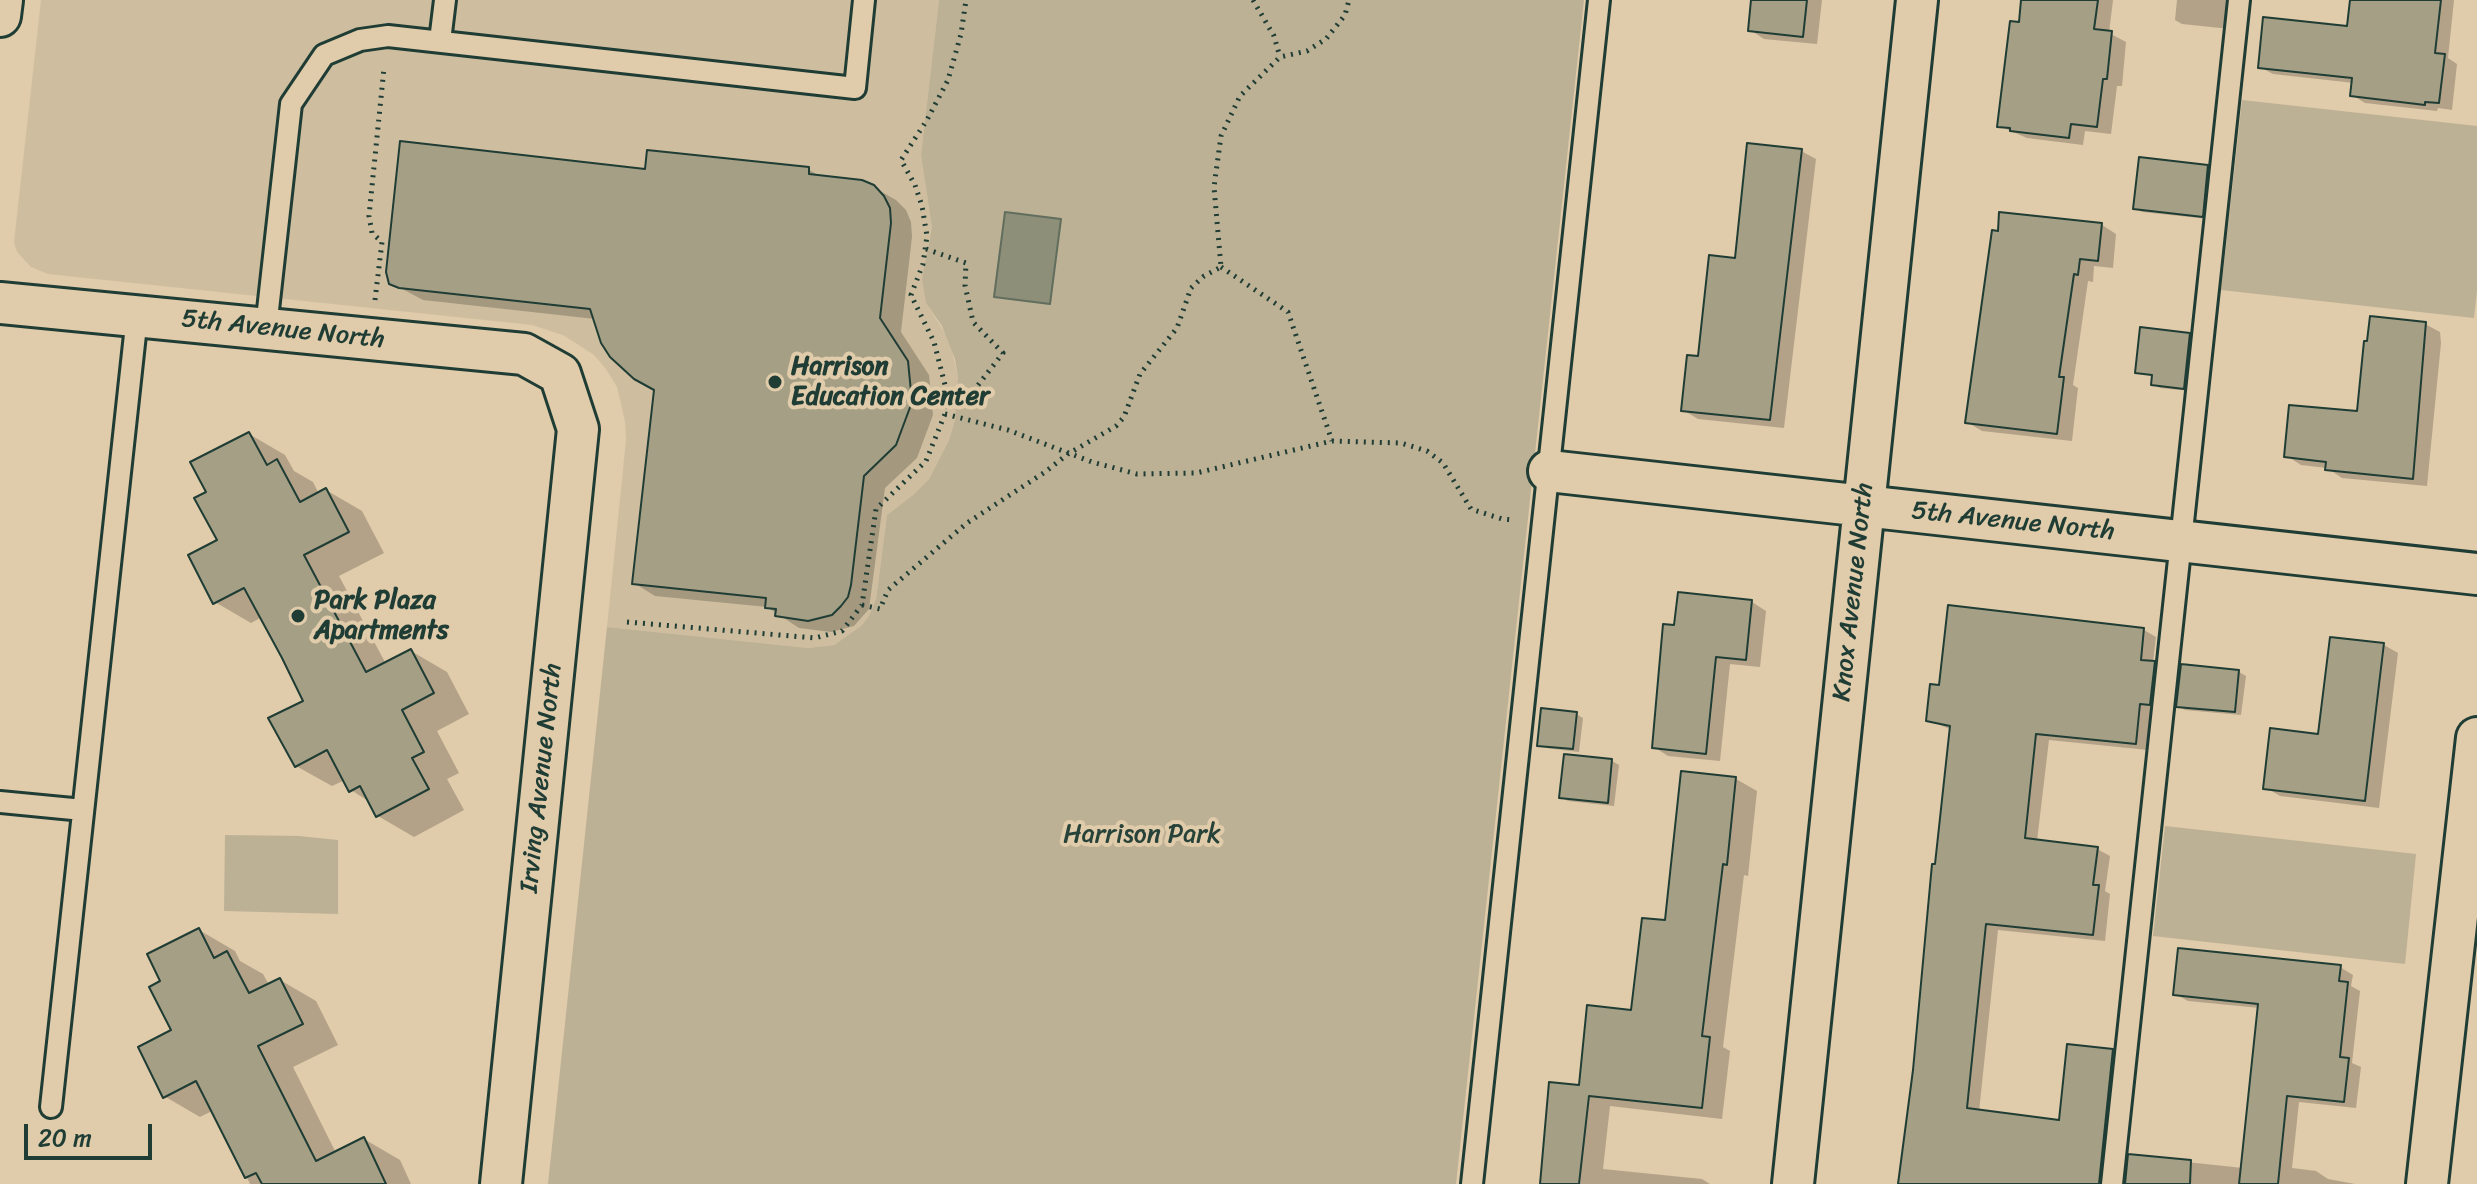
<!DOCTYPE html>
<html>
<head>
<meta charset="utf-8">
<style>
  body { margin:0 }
  #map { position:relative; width:2477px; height:1184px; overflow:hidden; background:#e0cbaa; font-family:Sriracha,sans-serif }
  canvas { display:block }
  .scale { position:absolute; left:24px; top:1124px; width:128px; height:36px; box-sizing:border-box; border:4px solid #1f3d34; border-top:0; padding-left:10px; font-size:24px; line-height:28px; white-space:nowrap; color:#1f3d34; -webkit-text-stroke:6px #e0cbaa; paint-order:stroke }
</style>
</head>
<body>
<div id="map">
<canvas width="2477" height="1184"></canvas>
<div class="scale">20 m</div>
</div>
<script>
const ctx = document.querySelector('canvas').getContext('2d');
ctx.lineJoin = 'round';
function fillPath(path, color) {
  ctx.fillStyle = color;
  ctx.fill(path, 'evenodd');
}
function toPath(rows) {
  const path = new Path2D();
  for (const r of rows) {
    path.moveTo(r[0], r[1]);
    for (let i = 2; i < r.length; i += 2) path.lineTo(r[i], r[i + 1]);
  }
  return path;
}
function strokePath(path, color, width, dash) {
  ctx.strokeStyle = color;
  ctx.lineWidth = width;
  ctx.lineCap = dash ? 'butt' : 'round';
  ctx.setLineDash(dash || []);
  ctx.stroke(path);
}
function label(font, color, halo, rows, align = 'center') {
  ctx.font = font + ' Sriracha,sans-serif';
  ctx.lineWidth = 8;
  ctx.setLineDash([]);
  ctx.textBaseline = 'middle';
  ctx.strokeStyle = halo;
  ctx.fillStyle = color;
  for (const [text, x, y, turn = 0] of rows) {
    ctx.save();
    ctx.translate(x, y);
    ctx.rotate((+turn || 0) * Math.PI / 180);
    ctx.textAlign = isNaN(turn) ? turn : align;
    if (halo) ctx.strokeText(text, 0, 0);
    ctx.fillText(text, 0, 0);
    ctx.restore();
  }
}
fillPath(toPath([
  [41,0,939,0,921,155,932,228,923,279,926,303,950,341,958,378,958,399,955,420,949,440,929,479,914,494,887,515,876,599,869,616,861,626,834,645,808,648,607,627,626,440,625,421,617,387,606,369,594,355,563,335,532,325,48,274,31,267,17,252,14,242]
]), '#cebe9f');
fillPath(toPath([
  [939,0,1584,0,1456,1184,548,1184,607,627,808,648,834,645,861,626,869,616,876,599,887,515,914,494,929,479,949,440,955,420,958,378,955,359,942,326,926,303,922,279,932,228,921,155],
  [2242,100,2477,126,2477,291,2474,318,2221,290],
  [2165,826,2416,854,2405,964,2153,936],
  [225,835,299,836,338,840,338,914,224,911]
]), '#bdb195');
const water = toPath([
  [1005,212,1061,219,1050,304,994,297,1005,212]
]);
fillPath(water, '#8e8f79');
strokePath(water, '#626e5d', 2);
fillPath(toPath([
  [1753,0,1822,0,1817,44,1764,39,1750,30],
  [2023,0,2113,0,2109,33,2126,42,2122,86,2117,86,2111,134,2085,131,2083,145,2027,138,1999,126],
  [2177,0,2233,0,2230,29,2182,24,2175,20],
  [2352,0,2454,0,2448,58,2457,64,2452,110,2438,108,2437,111,2365,103,2352,95,2354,83,2273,74,2260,67,2349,28],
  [1801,151,1816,159,1784,428,1698,419,1683,410,1737,260],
  [2208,167,2214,171,2209,219,2142,212,2135,208],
  [808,169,823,178,873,187,896,200,906,210,911,222,912,237,901,332,929,375,933,415,917,458,885,488,869,609,854,626,831,632,799,628,767,607,655,596,634,583,656,389,595,319,423,300,391,283,646,171],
  [2102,225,2116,234,2113,268,2094,266,2093,282,2088,281,2073,385,2078,388,2072,441,1982,431,1967,422],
  [2425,324,2440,332,2441,343,2427,486,2342,478,2327,468,2301,465,2287,456,2358,414],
  [2190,335,2196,339,2191,391,2160,388,2153,384,2154,377,2137,372],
  [249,434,285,455,294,471,313,482,319,494,326,490,362,511,384,553,339,576,386,664,411,651,447,672,469,714,437,731,459,773,447,779,464,810,414,837,378,816,370,802,351,790,345,780,332,786,296,766,305,701,262,617,251,623,215,602,220,541,208,493],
  [1680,594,1752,602,1766,611,1760,667,1730,664,1720,761,1668,756,1654,747],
  [2144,630,2156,637,2153,662,2167,670,2162,710,2152,709,2148,750,2049,740,2037,841,2097,849,2110,856,2105,891,2110,894,2105,941,1998,930,1979,1112,2061,1122,2113,1051,2125,1058,2112,1184,1900,1184,1952,730,1928,720,1940,687],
  [2384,645,2398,653,2379,808,2280,796,2265,787,2320,736],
  [2239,672,2246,676,2241,715,2185,710,2178,706],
  [1576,714,1583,718,1579,752,1546,748,1539,745],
  [1612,761,1619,765,1614,806,1568,801,1561,797],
  [1736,779,1757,791,1748,876,1744,875,1723,1047,1730,1051,1722,1119,1610,1106,1603,1169,1702,1179,1710,1184,1542,1184,1580,1088,1632,1012,1667,923],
  [199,930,235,951,240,961,263,974,269,985,280,980,316,1001,338,1045,293,1067,336,1153,364,1139,400,1160,411,1184,250,1184,214,1110,200,1117,164,1096,173,1031,163,982],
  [2340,967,2353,975,2351,986,2360,991,2352,1063,2361,1067,2356,1108,2299,1102,2292,1168,2316,1171,2328,1179,2355,1184,2127,1184,2130,1156,2243,1168,2260,1008,2188,1001,2175,994]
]), '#0003');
const building = toPath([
  [1751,0,1807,0,1803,37,1748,31,1751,0],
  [2021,0,2098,0,2094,29,2112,31,2107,79,2103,79,2097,127,2071,124,2069,138,2010,131,2010,128,1997,127,2010,21,2019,22,2021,0],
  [2350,0,2441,0,2435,53,2445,54,2439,103,2425,102,2425,105,2350,96,2352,78,2258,68,2263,17,2347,26,2350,0],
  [400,141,645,169,647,150,809,167,809,174,862,180,874,185,884,196,890,208,891,223,880,318,908,361,912,402,896,445,864,476,851,585,848,597,841,606,832,615,808,621,775,616,776,609,765,608,766,598,632,584,654,390,634,379,610,357,601,343,590,309,399,288,389,284,386,272,400,141],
  [1747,143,1802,149,1770,420,1681,411,1687,355,1698,356,1709,255,1735,258,1747,143],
  [2139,157,2208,165,2203,217,2133,209,2139,157],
  [1999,212,2102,223,2098,261,2080,259,2078,275,2074,274,2059,377,2064,377,2057,434,1965,423,1992,230,1998,231,1999,212],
  [2370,316,2426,322,2413,479,2325,470,2326,462,2284,457,2289,405,2357,411,2364,341,2367,341,2370,316],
  [2140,327,2190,333,2184,389,2151,385,2152,375,2135,373,2140,327],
  [249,432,267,465,277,459,300,502,326,488,349,532,304,555,366,672,411,649,434,693,402,710,424,752,412,758,429,789,376,817,360,786,349,792,327,750,295,767,268,718,303,701,282,658,244,588,213,604,188,555,217,540,194,498,206,492,190,462,249,432],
  [1678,592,1752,600,1746,660,1716,657,1706,754,1652,748,1663,624,1674,625,1678,592],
  [1948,605,2144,628,2141,660,2155,661,2150,705,2140,704,2136,744,2036,734,2025,838,2098,847,2093,885,2099,885,2093,935,1986,924,1967,1108,2059,1120,2067,1044,2113,1049,2099,1184,1898,1184,1913,1070,1932,864,1935,864,1950,726,1926,721,1930,684,1939,685,1948,605],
  [2330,637,2384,643,2365,801,2263,789,2270,728,2318,734,2330,637],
  [2181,664,2239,670,2235,712,2176,707,2181,664],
  [1541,708,1577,712,1573,749,1537,746,1541,708],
  [1564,754,1612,759,1608,803,1559,798,1564,754],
  [1681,771,1736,777,1727,865,1723,864,1702,1036,1710,1037,1702,1108,1589,1096,1579,1184,1540,1184,1549,1082,1579,1085,1587,1005,1631,1010,1642,918,1665,920,1681,771],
  [199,928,214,958,227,951,249,993,280,978,303,1024,258,1046,316,1161,364,1137,386,1184,262,1184,256,1173,245,1178,196,1081,163,1098,138,1047,171,1030,149,987,160,981,147,954,199,928],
  [2178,948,2341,965,2339,981,2348,982,2340,1057,2349,1058,2344,1102,2287,1096,2278,1184,2239,1184,2258,1004,2173,995,2178,948],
  [2128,1154,2191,1160,2190,1184,2125,1184,2128,1154]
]);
fillPath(building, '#a49f85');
strokePath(building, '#1f3d34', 2);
const service = toPath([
  [440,41,445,0],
  [266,328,291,104,324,55,360,40,388,36,855,88,864,0],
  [0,802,83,810],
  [51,1107,137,316],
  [1472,1184,1599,0],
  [2112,1184,2239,0]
]);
const minor = toPath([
  [0,16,2,0],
  [0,303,524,354,560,374,578,429,501,1184],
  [1549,471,2477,574],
  [1793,1184,1917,0],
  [2427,1184,2477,738]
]);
strokePath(service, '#1f3d34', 26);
strokePath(minor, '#1f3d34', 46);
strokePath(toPath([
  [1253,0,1274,36,1280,57],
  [926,249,966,263,965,285,973,322,1003,353,975,389,945,397],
  [1221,267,1288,312,1332,441],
  [375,300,382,242,372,233,369,216,384,68],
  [945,414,1008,430,1092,462,1137,474,1196,473,1332,441,1401,443,1427,451,1443,463,1471,509,1502,519,1514,520],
  [862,605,880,609,888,590,967,523,1045,472,1068,454,1116,426,1124,417,1140,374,1177,328,1191,288,1204,276,1221,267,1214,187,1221,136,1240,96,1280,57,1307,51,1326,39,1345,15,1349,0],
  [627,622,815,638,842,631,862,605,876,509,926,461,945,414,945,385,934,342,911,295,923,264,927,236,922,206,915,185,901,160,927,120,948,80,961,34,966,0]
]), '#1f3d34', 5, [2, 6]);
strokePath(service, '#e0cbaa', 20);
strokePath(minor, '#e0cbaa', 40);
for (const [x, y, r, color] of [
  [775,382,8,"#1f3d34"],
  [298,616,8,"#1f3d34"]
]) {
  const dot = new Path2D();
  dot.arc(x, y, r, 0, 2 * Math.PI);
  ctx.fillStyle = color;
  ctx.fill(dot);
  strokePath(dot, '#e0cbaa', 3);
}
label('26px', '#1f3d34', '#e0cbaa', [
  ["5th Avenue North",283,330,6],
  ["5th Avenue North",2013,522,6],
  ["Knox Avenue North",1854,592,-84],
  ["Irving Avenue North",542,778,-84]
]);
label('bold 26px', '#1f3d34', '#e0cbaa', [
  ["Harrison",791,367],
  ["Education Center",791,397],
  ["Park Plaza",314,601],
  ["Apartments",314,631]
], 'left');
label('26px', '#274339', '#e0cbaa', [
  ["Harrison Park",1142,835]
]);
</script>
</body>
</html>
